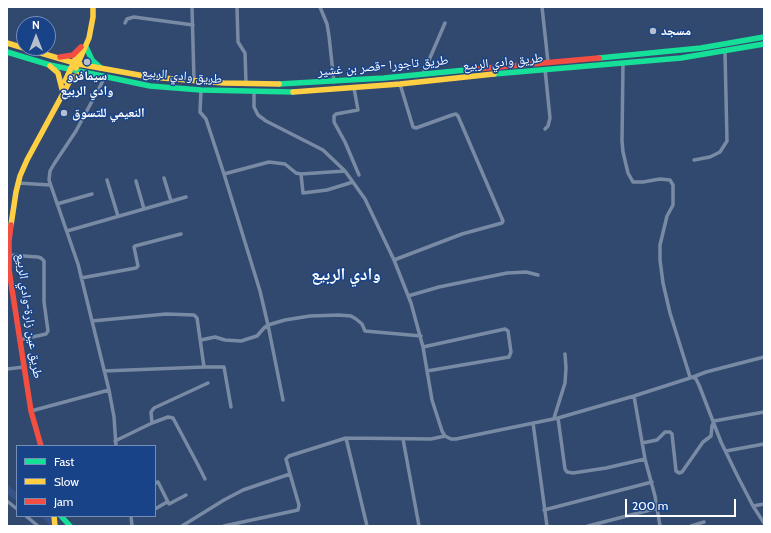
<!DOCTYPE html>
<html>
<head>
<meta charset="utf-8">
<style>
  body { margin:0 }
  #map { position:relative; width:771px; height:533px; overflow:hidden; background:#32496f; font-family:Cabin,sans-serif }
  canvas { display:block }
  .frame { position:absolute; inset:0; border:8px solid #fff; pointer-events:none }
  .legend { position:absolute; left:16px; top:445px; width:140px; height:72px; box-sizing:border-box; background:#194388; border:1px solid #758eb8; margin:0; padding:5px 7px; list-style:none; font-size:12px; color:#fff }
  .legend li { display:flex; align-items:center; gap:8px; height:20px }
  .legend b { width:20px; border:1px solid #758eb8 }
  .north { position:absolute; left:16px; top:16px; width:40px; height:40px; box-sizing:border-box; background:#194388; border:1px solid #758eb8; border-radius:50%; rotate:0deg; font-size:11px; font-weight:700; line-height:16px; text-align:center; color:#fff }
  .north::after { content:''; display:block; margin:auto; width:14px; height:18px; background:#b7bfcd; clip-path:polygon(50% 0,100% 100%,50% 72%,0 100%) }
  .scale { position:absolute; left:625px; top:499px; width:111px; height:18px; box-sizing:border-box; border:2px solid #fff; border-top:0; padding-left:5px; font-size:12px; line-height:14px; white-space:nowrap; color:#fff; -webkit-text-stroke:3px #194388; paint-order:stroke }
</style>
</head>
<body>
<div id="map">
<canvas width="771" height="533"></canvas>
<div class="frame"></div>
<ul class="legend">
<li><b style="height:5px;background:#16e098"></b>Fast</li>
<li><b style="height:5px;background:#ffcf43"></b>Slow</li>
<li><b style="height:5px;background:#f24e42"></b>Jam</li>
</ul>
<div class="north">N</div>
<div class="scale">200 m</div>
</div>
<script>
const ctx = document.querySelector('canvas').getContext('2d');
ctx.lineJoin = 'round';
function toPath(rows) {
  const path = new Path2D();
  for (const r of rows) {
    path.moveTo(r[0], r[1]);
    for (let i = 2; i < r.length; i += 2) path.lineTo(r[i], r[i + 1]);
  }
  return path;
}
function strokePath(path, color, width, dash) {
  ctx.strokeStyle = color;
  ctx.lineWidth = width;
  ctx.lineCap = dash ? 'butt' : 'round';
  ctx.setLineDash(dash || []);
  ctx.stroke(path);
}
function label(font, color, halo, rows, align = 'center') {
  ctx.font = font + ' Cabin,"Noto Naskh Arabic",sans-serif';
  ctx.lineWidth = 3;
  ctx.setLineDash([]);
  ctx.textBaseline = 'middle';
  ctx.strokeStyle = halo;
  ctx.fillStyle = color;
  for (const [text, x, y, turn = 0] of rows) {
    ctx.save();
    ctx.translate(x, y);
    ctx.rotate((+turn || 0) * Math.PI / 180);
    ctx.textAlign = isNaN(turn) ? turn : align;
    if (halo) ctx.strokeText(text, 0, 0);
    ctx.fillText(text, 0, 0);
    ctx.restore();
  }
}
strokePath(toPath([
  [7,489,17,497],
  [46,516,55,526]
]), '#365486', 7);
strokePath(toPath([
  [192,7,194,81],
  [237,7,238,42,245,53,246,83],
  [320,7,327,24,329,36,334,82],
  [542,7,548,62],
  [125,23,127,19,134,17,193,25],
  [623,63,622,141,623,152,628,173,633,182,643,182,660,179,670,180,673,185,673,205,667,216,660,245,660,260,663,283,670,313,690,377],
  [545,69,550,118,548,126,545,129],
  [423,74,445,23],
  [105,77,76,131,54,164,50,171,49,180,78,264,109,390,114,417,116,446],
  [354,88,358,110,336,114,334,116,334,122,345,142,359,175],
  [201,90,200,112,206,119,224,174,260,291,268,325,283,400],
  [254,92,254,107,258,115,266,121,323,150,345,171,365,199,394,260,411,303,423,347,432,400,442,431,445,436,451,439,456,439,558,418,634,396,693,377,696,379,699,385,721,442,737,475,753,506,764,523],
  [694,160,710,157,720,152,727,141,725,52],
  [224,174,269,162,285,164,296,173,301,174,345,171],
  [301,174,303,193,327,190,353,182],
  [164,178,171,201],
  [107,180,118,216],
  [136,181,144,209],
  [18,183,50,185],
  [57,204,92,194],
  [67,231,186,197],
  [8,255,38,257,41,258,44,261,44,302,48,331,46,334,19,340],
  [394,260,462,234,502,223,503,221,458,116,456,114,452,115,416,128,413,127,400,84],
  [81,278,136,268,138,266,134,247,135,246,181,234],
  [408,296,439,287,507,273,526,272,538,275],
  [92,321,166,314,194,315,197,318,204,367],
  [201,340,215,337,225,340,241,341,257,336,264,328,268,325,285,320,310,316,339,315,351,316,356,319,362,324,365,331,421,336],
  [423,347,505,329,508,331,511,352,509,357,427,371],
  [7,369,24,367],
  [104,371,204,367,224,367,231,407],
  [693,377,706,372,764,357],
  [634,396,645,459,655,496,660,526],
  [31,411,109,390],
  [554,418,565,383,566,368,565,354],
  [558,418,565,469,567,472,573,473,606,468,645,459],
  [152,423,168,417,173,418,198,465,205,479],
  [533,423,547,526],
  [346,438,367,526],
  [403,439,419,526],
  [115,441,152,423,151,412,154,408,208,383],
  [642,443,657,440,665,432,670,432,672,434,676,471,679,473,682,472,703,442,711,436,712,426,714,421,764,412],
  [726,451,764,444],
  [155,483,158,482,169,504,186,495],
  [7,501,17,509],
  [753,506,764,504],
  [155,509,167,502],
  [544,510,652,482],
  [26,516,38,526],
  [131,516,132,526],
  [182,526,224,500,243,490,290,474,286,459,289,456,346,438,431,439,445,436],
  [224,526,298,510,299,505,290,474],
  [588,526,658,508],
  [691,526,704,522]
]), '#798aa4', 3.5);
strokePath(toPath([
  [86,47,92,60,101,68],
  [7,52,50,65,150,86,201,90,293,92],
  [599,58,701,48,764,37],
  [494,74,681,58,764,44],
  [279,84,384,78,476,69],
  [61,516,70,526]
]), '#16e098', 5.5);
strokePath(toPath([
  [7,43,78,64,150,77,224,83,279,84],
  [50,66,58,73,62,89],
  [76,68,89,38,93,17,93,7],
  [65,81,80,49],
  [70,81,78,75,84,74],
  [293,92,400,84,494,74],
  [11,225,16,192,20,176,27,160,72,77],
  [54,516,55,526]
]), '#ffcf43', 5.5);
strokePath(toPath([
  [60,57,73,55,81,47],
  [476,69,599,58],
  [11,225,9,241,9,270,31,411,41,446]
]), '#f24e42', 5.5);
for (const [x, y, r, color] of [
  [653,31,4,"#b7bfcd"],
  [87,62,4,"#b7bfcd"],
  [64,113,4,"#b7bfcd"]
]) {
  const dot = new Path2D();
  dot.arc(x, y, r, 0, 2 * Math.PI);
  ctx.fillStyle = color;
  ctx.fill(dot);
  strokePath(dot, '#194388', 1.5);
}
label('bold 13px', '#fff', '#194388', [
  ["مسجد",661,31],
  ["سيمافرو",87,76,"center"],
  ["وادي الربيع",87,91,"center"],
  ["النعيمي للتسوق",72,113]
], 'left');
label('13px', '#fff', '#194388', [
  ["طريق وادي الربيع",503,62,-6],
  ["طريق تاجورا -قصر بن غشير",383,66,-5],
  ["طريق وادي الربيع",182,76,5],
  ["طريق عين زارة-وادي الربيع",29,316,82]
]);
label('bold 17px', '#fff', '#194388', [
  ["وادي الربيع",346,275]
]);
</script>
</body>
</html>
